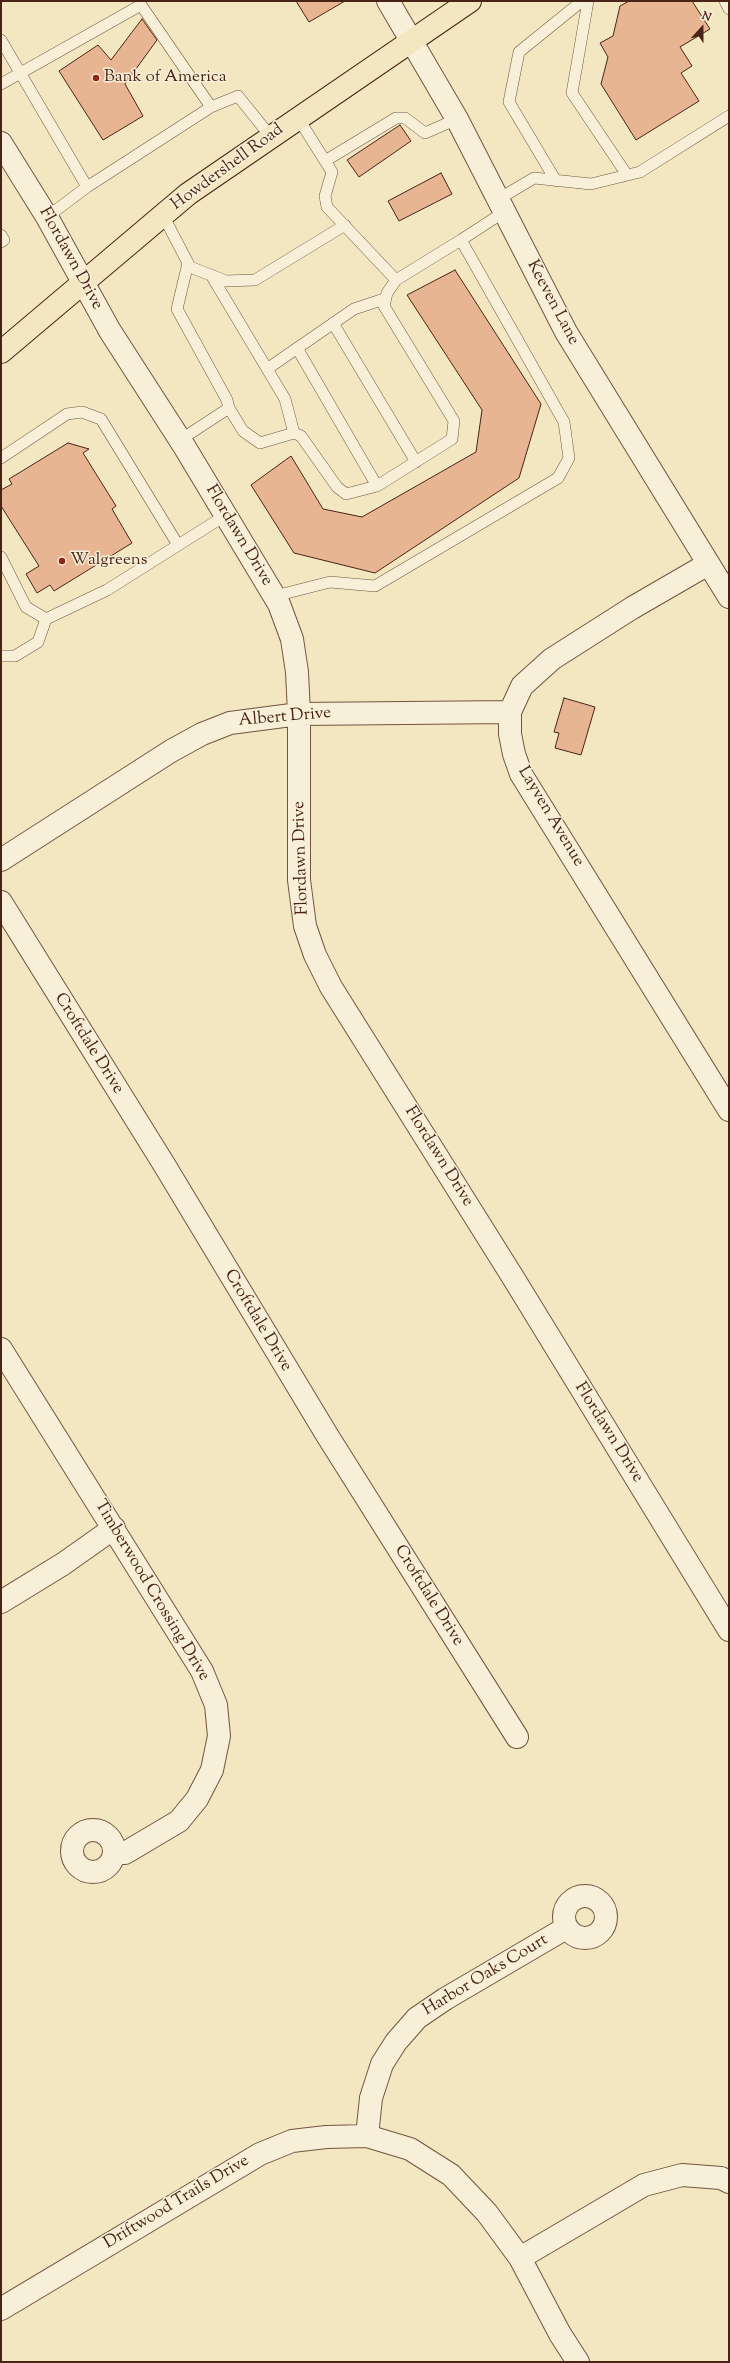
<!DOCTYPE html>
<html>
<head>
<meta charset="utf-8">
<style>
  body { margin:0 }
  #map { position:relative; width:730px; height:2363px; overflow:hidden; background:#f3e7c2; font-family:"Sorts Mill Goudy",serif }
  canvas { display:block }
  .frame { position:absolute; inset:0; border:2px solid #482316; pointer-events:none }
  .north { position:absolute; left:682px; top:8px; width:40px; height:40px; -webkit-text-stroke:3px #f7efd7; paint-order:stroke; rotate:21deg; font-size:11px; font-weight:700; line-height:16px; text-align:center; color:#482316 }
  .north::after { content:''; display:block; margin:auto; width:14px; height:18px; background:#482316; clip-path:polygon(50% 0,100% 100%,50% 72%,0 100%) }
</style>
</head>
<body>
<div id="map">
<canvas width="730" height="2363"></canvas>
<div class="frame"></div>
<div class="north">N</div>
</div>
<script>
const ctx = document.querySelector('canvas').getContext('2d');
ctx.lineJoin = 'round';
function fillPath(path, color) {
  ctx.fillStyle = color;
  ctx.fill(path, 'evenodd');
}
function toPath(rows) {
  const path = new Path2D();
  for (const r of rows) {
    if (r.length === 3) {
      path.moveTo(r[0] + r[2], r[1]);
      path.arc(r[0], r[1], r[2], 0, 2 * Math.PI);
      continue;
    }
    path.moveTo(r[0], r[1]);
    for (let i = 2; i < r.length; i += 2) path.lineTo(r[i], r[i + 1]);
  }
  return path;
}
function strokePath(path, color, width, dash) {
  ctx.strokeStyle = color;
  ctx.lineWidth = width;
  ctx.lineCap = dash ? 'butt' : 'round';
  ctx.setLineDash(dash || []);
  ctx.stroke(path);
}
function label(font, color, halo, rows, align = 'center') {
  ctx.font = font + ' "Sorts Mill Goudy",serif';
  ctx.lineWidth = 3;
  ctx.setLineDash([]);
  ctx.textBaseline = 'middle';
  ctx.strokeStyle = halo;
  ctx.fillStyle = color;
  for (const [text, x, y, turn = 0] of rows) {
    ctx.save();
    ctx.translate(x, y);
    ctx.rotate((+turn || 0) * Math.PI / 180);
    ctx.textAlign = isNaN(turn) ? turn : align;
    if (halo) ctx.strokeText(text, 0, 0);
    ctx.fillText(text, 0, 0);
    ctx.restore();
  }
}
const building = toPath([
  [296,1,345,1,309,22,296,1],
  [629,1,692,1,710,29,680,47,692,66,681,73,699,101,636,140,601,84,608,57,600,43,613,36,620,6,629,1],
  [142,19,157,40,125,84,143,116,103,140,59,71,98,45,111,60,142,19],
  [400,125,411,141,359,177,347,160,400,125],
  [441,173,452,194,399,221,388,201,441,173],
  [455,270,541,404,519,478,375,573,294,553,251,485,291,456,323,509,362,517,476,452,482,410,407,295,455,270],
  [68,443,89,449,83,453,116,506,112,509,132,543,54,591,50,585,37,593,26,574,39,566,1,506,1,490,12,484,9,479,68,443],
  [564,698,595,707,581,755,555,748,559,733,554,732,564,698]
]);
fillPath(building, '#e8b592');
strokePath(building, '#482316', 1);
const service = toPath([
  [588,1,572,93,627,175],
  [725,1,729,9],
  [1,40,87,187,211,107],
  [1,84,141,5,211,107,238,96,271,137],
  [298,118,332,172,325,196,327,207,396,280,461,240],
  [325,161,396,118,405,118,425,133,457,119],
  [556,181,509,102,519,52,582,1],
  [497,200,534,178,591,184,640,172,729,116],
  [163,215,190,267,226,281,255,280,345,225],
  [47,217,87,187],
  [1,235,4,240,1,242],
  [211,275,285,399,294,433],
  [333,323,416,462],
  [297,348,377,486],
  [267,369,354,309,384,299],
  [229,408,243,431,260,443,294,433,301,436,337,487,346,494,377,486,452,439,454,421,384,306,387,293,396,280],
  [180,440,229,408,227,400,177,309,188,263],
  [1,458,67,414,82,412,101,419,178,545],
  [1,557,26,607,46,619,107,590,226,515],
  [275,596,330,582,375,586,558,478,569,458,564,422,461,240,504,212],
  [1,656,15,656,38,642,46,619]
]);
const minor = toPath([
  [388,1,457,119,566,332,729,597],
  [1,143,47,217,110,331,184,446,279,604,292,639,297,672,299,714,299,880,305,926,315,955,331,987,514,1279,729,1630],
  [708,564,632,608,552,659,522,686,510,712,510,734,514,754,521,774,729,1110],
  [1,860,171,751,202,734,230,723,299,714,510,712],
  [1,902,165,1166,327,1435,517,1737],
  [1,1349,202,1671,216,1705,219,1736,212,1770,197,1799,179,1821,125,1853,115,1853],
  [1,1602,63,1564,114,1528],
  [93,1851,21],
  [585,1917,21],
  [367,2136,371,2098,382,2064,396,2042,417,2018,445,1999,566,1928],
  [520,2258,644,2185,682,2175,721,2178,729,2182],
  [1,2309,260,2154,292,2141,326,2137,367,2136,410,2149,451,2175,487,2213,520,2258,560,2334,578,2362]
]);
const primary = toPath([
  [1,352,188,194,470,1]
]);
strokePath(service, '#735441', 12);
strokePath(minor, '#735441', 24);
strokePath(primary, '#482316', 24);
strokePath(service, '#f7efd7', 11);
strokePath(minor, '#f7efd7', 22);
strokePath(primary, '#f3e7c2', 22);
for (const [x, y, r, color] of [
  [96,78,4,"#8f2418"],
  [62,561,4,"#8f2418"]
]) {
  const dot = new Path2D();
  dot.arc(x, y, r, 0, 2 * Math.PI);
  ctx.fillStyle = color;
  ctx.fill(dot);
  strokePath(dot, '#f7efd7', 1.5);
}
label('17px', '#482316', '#f7efd7', [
  ["Bank of America",104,78],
  ["Walgreens",70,561]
], 'left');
label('17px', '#482316', '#f7efd7', [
  ["Howdershell Road",228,168,-36],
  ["Flordawn Drive",70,259,61],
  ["Keeven Lane",552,303,62],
  ["Flordawn Drive",238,536,59],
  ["Albert Drive",285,718,-5],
  ["Layven Avenue",550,817,59],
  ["Flordawn Drive",302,858,-92],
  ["Croftdale Drive",88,1044,58],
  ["Flordawn Drive",438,1157,58],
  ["Croftdale Drive",257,1321,59],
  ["Flordawn Drive",608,1433,58],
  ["Timberwood Crossing Drive",151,1591,59],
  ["Croftdale Drive",428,1596,58],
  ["Harbor Oaks Court",486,1976,-31],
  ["Driftwood Trails Drive",177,2203,-31]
]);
</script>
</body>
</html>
